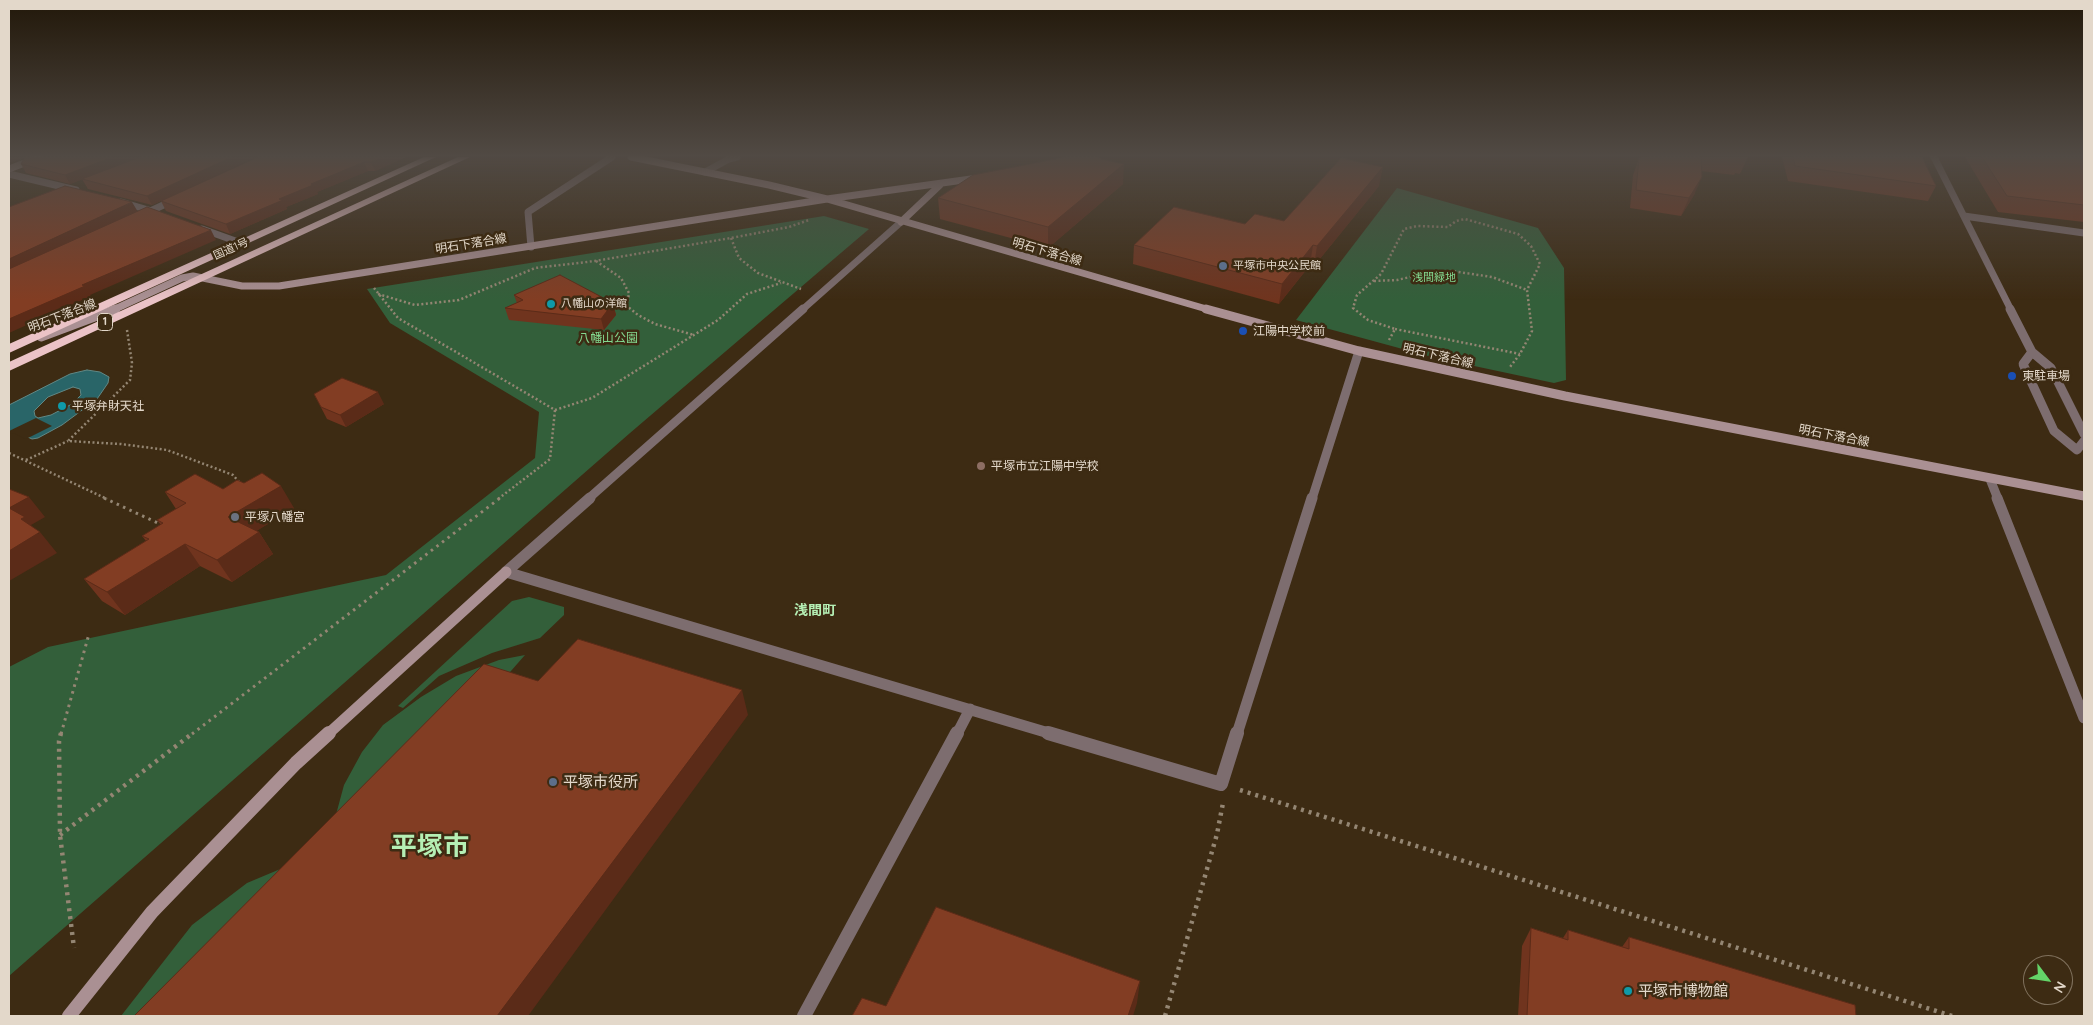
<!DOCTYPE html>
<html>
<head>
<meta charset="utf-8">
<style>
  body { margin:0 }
  #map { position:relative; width:2093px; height:1025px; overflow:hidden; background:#3d2b13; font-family:Quicksand,sans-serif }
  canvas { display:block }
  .frame { position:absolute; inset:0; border:10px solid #e3d8ca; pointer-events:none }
  .north { position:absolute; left:2023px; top:955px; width:50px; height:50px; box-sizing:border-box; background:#3d2b13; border:1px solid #7f705c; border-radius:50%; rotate:121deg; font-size:14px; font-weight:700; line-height:20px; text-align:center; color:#e3d8ca }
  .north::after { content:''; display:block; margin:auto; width:18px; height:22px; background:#64d468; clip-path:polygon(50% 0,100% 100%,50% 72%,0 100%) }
</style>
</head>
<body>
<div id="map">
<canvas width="2093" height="1025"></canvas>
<div class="frame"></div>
<div class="north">N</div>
</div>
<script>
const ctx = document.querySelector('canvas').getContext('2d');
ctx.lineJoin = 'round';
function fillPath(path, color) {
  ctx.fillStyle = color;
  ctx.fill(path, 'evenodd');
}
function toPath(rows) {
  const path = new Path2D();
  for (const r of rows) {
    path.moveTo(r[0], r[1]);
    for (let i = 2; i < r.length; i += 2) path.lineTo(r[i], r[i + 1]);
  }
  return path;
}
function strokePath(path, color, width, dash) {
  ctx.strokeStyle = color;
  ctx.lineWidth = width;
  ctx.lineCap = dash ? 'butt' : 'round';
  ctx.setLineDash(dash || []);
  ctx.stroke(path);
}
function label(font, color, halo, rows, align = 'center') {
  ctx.font = font + ' Quicksand,"Noto Sans JP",sans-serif';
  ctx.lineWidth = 5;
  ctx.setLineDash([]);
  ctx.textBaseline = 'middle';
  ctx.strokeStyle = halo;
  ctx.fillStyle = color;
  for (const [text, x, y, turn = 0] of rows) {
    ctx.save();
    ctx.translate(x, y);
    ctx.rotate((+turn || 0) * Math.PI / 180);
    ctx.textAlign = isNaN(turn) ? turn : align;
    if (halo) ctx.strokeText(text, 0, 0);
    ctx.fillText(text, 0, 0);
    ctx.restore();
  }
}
fillPath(toPath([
  [1397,188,1538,228,1564,268,1566,380,1554,383,1432,357,1296,320],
  [824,216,869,229,630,433,9,976,9,667,48,647,386,575,535,458,539,412,390,323,367,289],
  [529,597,564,607,564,615,540,638,492,653,439,676,403,708,398,706,512,601],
  [525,655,496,688,334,822,344,785,362,752,383,725,421,697,456,676,499,660],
  [297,862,180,1016,121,1016,192,925,247,883]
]), '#335f3a');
const water = toPath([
  [87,370,100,372,109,377,108,383,97,399,62,425,38,438,32,439,13,430,9,432,9,405,70,374,87,370],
  [73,387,80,389,81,395,72,404,51,415,38,418,35,416,34,411,48,397,73,387]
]);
fillPath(water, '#296568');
strokePath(water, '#618885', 1);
fillPath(toPath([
  [36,418,52,426,26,439,13,433,9,434,9,431]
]), '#3d2b13');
strokePath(toPath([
  [731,238,739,258,758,273,801,289],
  [596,261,621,278,629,293,627,306,638,315,655,324,694,335],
  [1374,281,1397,280,1423,274,1452,271,1492,277,1527,290],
  [374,288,398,318,555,410,550,459,498,499],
  [378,294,415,305,459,300,535,268,595,261,731,238,789,227,809,220],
  [1395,329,1520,354],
  [127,330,132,363,130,380,68,441,121,444,167,450,233,475,239,482],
  [1389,340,1395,329,1368,320,1353,308,1357,295,1381,274,1404,229,1417,226,1448,227,1456,221,1465,219,1518,234,1531,246,1540,264,1527,290,1532,331,1520,354,1510,367],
  [555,410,592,398,718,320,747,294,781,283],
  [9,453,107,499],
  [26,460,68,441]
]), '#948673', 2.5, [2, 2.5]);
strokePath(toPath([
  [104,498,162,525],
  [61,734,89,634],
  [192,734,500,498]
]), '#948673', 3, [2.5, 4.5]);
strokePath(toPath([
  [61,733,59,741,60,835,74,948],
  [1240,790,1952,1016],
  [60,835,193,733],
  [1165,1016,1217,834,1223,803]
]), '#948673', 4.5, [3, 5]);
strokePath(toPath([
  [1934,157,2011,310],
  [1964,216,2084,233]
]), '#7d6d6f', 7);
strokePath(toPath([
  [2010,309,2032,352,2051,368,2084,434],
  [2032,352,2023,364,2054,431,2077,450,2084,441]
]), '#7d6d6f', 9);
strokePath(toPath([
  [705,172,729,159,737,157],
  [9,174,76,190],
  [121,202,155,212],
  [142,215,174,200],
  [202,229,241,243],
  [531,247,528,212,612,157],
  [802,310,901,222]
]), '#7d6d6f', 7);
strokePath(toPath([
  [1990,479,1998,499],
  [588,499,803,309],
  [1312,499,1359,351]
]), '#7d6d6f', 9);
strokePath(toPath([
  [1997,498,2084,718],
  [506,572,1052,734],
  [506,572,590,498],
  [957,734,970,709],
  [1237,734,1312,498]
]), '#7d6d6f', 11);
strokePath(toPath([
  [1048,733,1221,784,1237,733],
  [804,1016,957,733]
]), '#7d6d6f', 14);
strokePath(toPath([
  [631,157,769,185,827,199,978,178],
  [9,169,40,157],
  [901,222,940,185],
  [113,310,182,278,193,276,242,286,279,286,827,199,1210,310]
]), '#aa9093', 7);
strokePath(toPath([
  [1206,309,1359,351,1565,396,2084,496],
  [41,337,116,309]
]), '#aa9093', 9);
strokePath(toPath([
  [328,734,506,572]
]), '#aa9093', 11);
strokePath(toPath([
  [69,1016,152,912,296,763,329,733]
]), '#aa9093', 14);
fillPath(toPath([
  [424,157,436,157,9,353,9,344,424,157],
  [458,157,470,157,9,371,9,362,458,157]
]), '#ebc3c7');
fillPath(toPath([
  [9,157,256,157,152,205,88,189,82,179,93,175,70,184,26,173,21,164,25,157,9,163],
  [258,157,406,157,375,171,368,171,317,192,318,194,286,207,287,209,230,234,166,211,161,201],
  [1641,157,1748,157,1740,174,1735,173,1734,175,1701,171,1694,195,1681,216,1630,208,1633,175,1639,158,1641,158],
  [1782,157,1922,157,1936,186,1928,201,1788,181],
  [1965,157,2084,157,2084,222,1998,212],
  [1123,184,1048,248,940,219,938,198],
  [1379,186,1314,266,1310,265,1279,304,1133,264,1134,245,1245,224,1284,221],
  [514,295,613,303,616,315,604,330,509,320,505,308,517,303],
  [314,394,384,404,346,427,327,419],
  [223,489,294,508,256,531,259,532,273,554,232,582,200,566,125,615,102,601,84,579,146,541,142,536,161,525,157,520,176,509,165,492],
  [1531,928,1563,938,1568,930,1622,947,1629,937,1856,1016,1518,1016,1522,946]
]), '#70341e');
fillPath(toPath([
  [9,157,27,157,9,163],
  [113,157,141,157,70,184,65,175],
  [232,157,256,157,152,205,147,196],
  [384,157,406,157,375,171,371,162],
  [364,162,368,171,317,192,318,194,286,207,287,209,230,234,226,224,311,184],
  [1124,164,1123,184,1048,248,1048,227],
  [1383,167,1379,186,1314,266,1317,246],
  [1702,177,1694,195,1681,216,1689,198],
  [132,202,138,212,9,272,9,259],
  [211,230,216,240,90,295,91,296,9,333,9,319,82,285],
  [1313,245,1310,265,1279,304,1282,284],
  [613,303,616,315,604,330,601,319],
  [378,392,384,404,346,427,340,415],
  [281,486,294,508,242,540,228,517],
  [29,497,45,517,31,525,38,534,40,532,57,553,9,581,9,508],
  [259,532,273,554,232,582,217,560],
  [185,544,200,566,125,615,107,592],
  [742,690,748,715,528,1016,497,1016],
  [1140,981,1137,1003,1133,1016,1128,1016]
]), '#5b2b18');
const building = toPath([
  [25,157,113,157,65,175,21,164,25,157],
  [140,157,232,157,147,196,82,179,140,157],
  [258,157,384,157,371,162,364,162,311,184,313,185,279,199,283,200,226,224,161,201,258,157],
  [1066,157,1098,157,1101,159,1124,164,1048,227,938,198,973,175,1066,157],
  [1648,157,1701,157,1702,177,1689,198,1636,190,1639,158,1648,159,1648,157],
  [1793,157,1922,157,1936,186,1795,166,1793,157],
  [1982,157,2084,157,2084,205,2007,196,1982,157],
  [1341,158,1383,167,1317,246,1313,245,1282,284,1134,245,1174,207,1245,224,1255,214,1284,221,1341,158],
  [65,186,132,202,9,259,9,207,65,186],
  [147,207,211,230,82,285,85,286,9,319,9,269,147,207],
  [560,275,613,303,601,319,505,308,523,300,514,295,560,275],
  [342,378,378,392,340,415,321,407,314,394,342,378],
  [262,473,281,486,228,517,259,532,217,560,185,544,107,592,84,579,149,539,142,536,163,523,157,520,186,503,165,492,195,474,223,489,237,480,244,483,262,473],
  [9,489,29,497,9,508,9,489],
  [9,508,25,517,21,519,40,532,9,551,9,508],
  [578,639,742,690,497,1016,134,1016,484,664,538,681,578,639],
  [936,907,1140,981,1128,1016,852,1016,862,998,886,1006,936,907],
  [1531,928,1568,940,1568,930,1629,949,1629,937,1855,1005,1856,1016,1527,1016,1531,928]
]);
fillPath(building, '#823d23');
strokePath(building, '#5b2b18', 1);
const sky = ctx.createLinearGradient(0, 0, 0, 300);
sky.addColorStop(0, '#22180a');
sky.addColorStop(0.52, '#514a44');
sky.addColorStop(1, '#514a4400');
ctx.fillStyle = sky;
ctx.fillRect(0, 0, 2093, 300);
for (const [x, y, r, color] of [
  [1223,266,5,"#5c6f8a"],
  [551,304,5,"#0f9aa8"],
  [1243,331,5,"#1a4fb4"],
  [2012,376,5,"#1a4fb4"],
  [62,406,5,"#0f9aa8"],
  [981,466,5,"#8d6e63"],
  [235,517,5,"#6b7280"],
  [553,782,5,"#5c6f8a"],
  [1628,991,5,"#0f9aa8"]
]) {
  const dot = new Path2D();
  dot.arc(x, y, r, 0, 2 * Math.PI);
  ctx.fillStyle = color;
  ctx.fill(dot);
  strokePath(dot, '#3d2b13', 2);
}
label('11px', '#e3d8ca', '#3d2b13', [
  ["国道1号",231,249,-24]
]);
label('11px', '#e3d8ca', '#3d2b13', [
  ["平塚市中央公民館",1233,266],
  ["八幡山の洋館",561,304]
], 'left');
label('11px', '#83d990', '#3d2b13', [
  ["浅間緑地",1434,278]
]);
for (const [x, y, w] of [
  [105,322,15]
]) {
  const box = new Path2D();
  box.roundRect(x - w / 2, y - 8.5, w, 17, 4);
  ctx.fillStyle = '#3d2b13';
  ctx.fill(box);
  strokePath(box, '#e3d8ca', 1);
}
label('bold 11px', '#e3d8ca', null, [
  ["1",105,322]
]);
label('12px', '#e3d8ca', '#3d2b13', [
  ["明石下落合線",471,244,-9],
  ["明石下落合線",1047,252,16],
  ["明石下落合線",62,316,-21],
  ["明石下落合線",1438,356,13],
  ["明石下落合線",1834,436,11]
]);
label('12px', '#e3d8ca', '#3d2b13', [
  ["江陽中学校前",1253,331],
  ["東駐車場",2022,376],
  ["平塚弁財天社",72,406],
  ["平塚市立江陽中学校",991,466],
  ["平塚八幡宮",245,517]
], 'left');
label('12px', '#83d990', '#3d2b13', [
  ["八幡山公園",608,338]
]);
label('bold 14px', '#b5efb4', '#3d2b13', [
  ["浅間町",815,611]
]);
label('15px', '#e3d8ca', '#3d2b13', [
  ["平塚市役所",563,782],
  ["平塚市博物館",1638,991]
], 'left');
label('bold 26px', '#b5efb4', '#3d2b13', [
  ["平塚市",430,847]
]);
</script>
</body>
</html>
